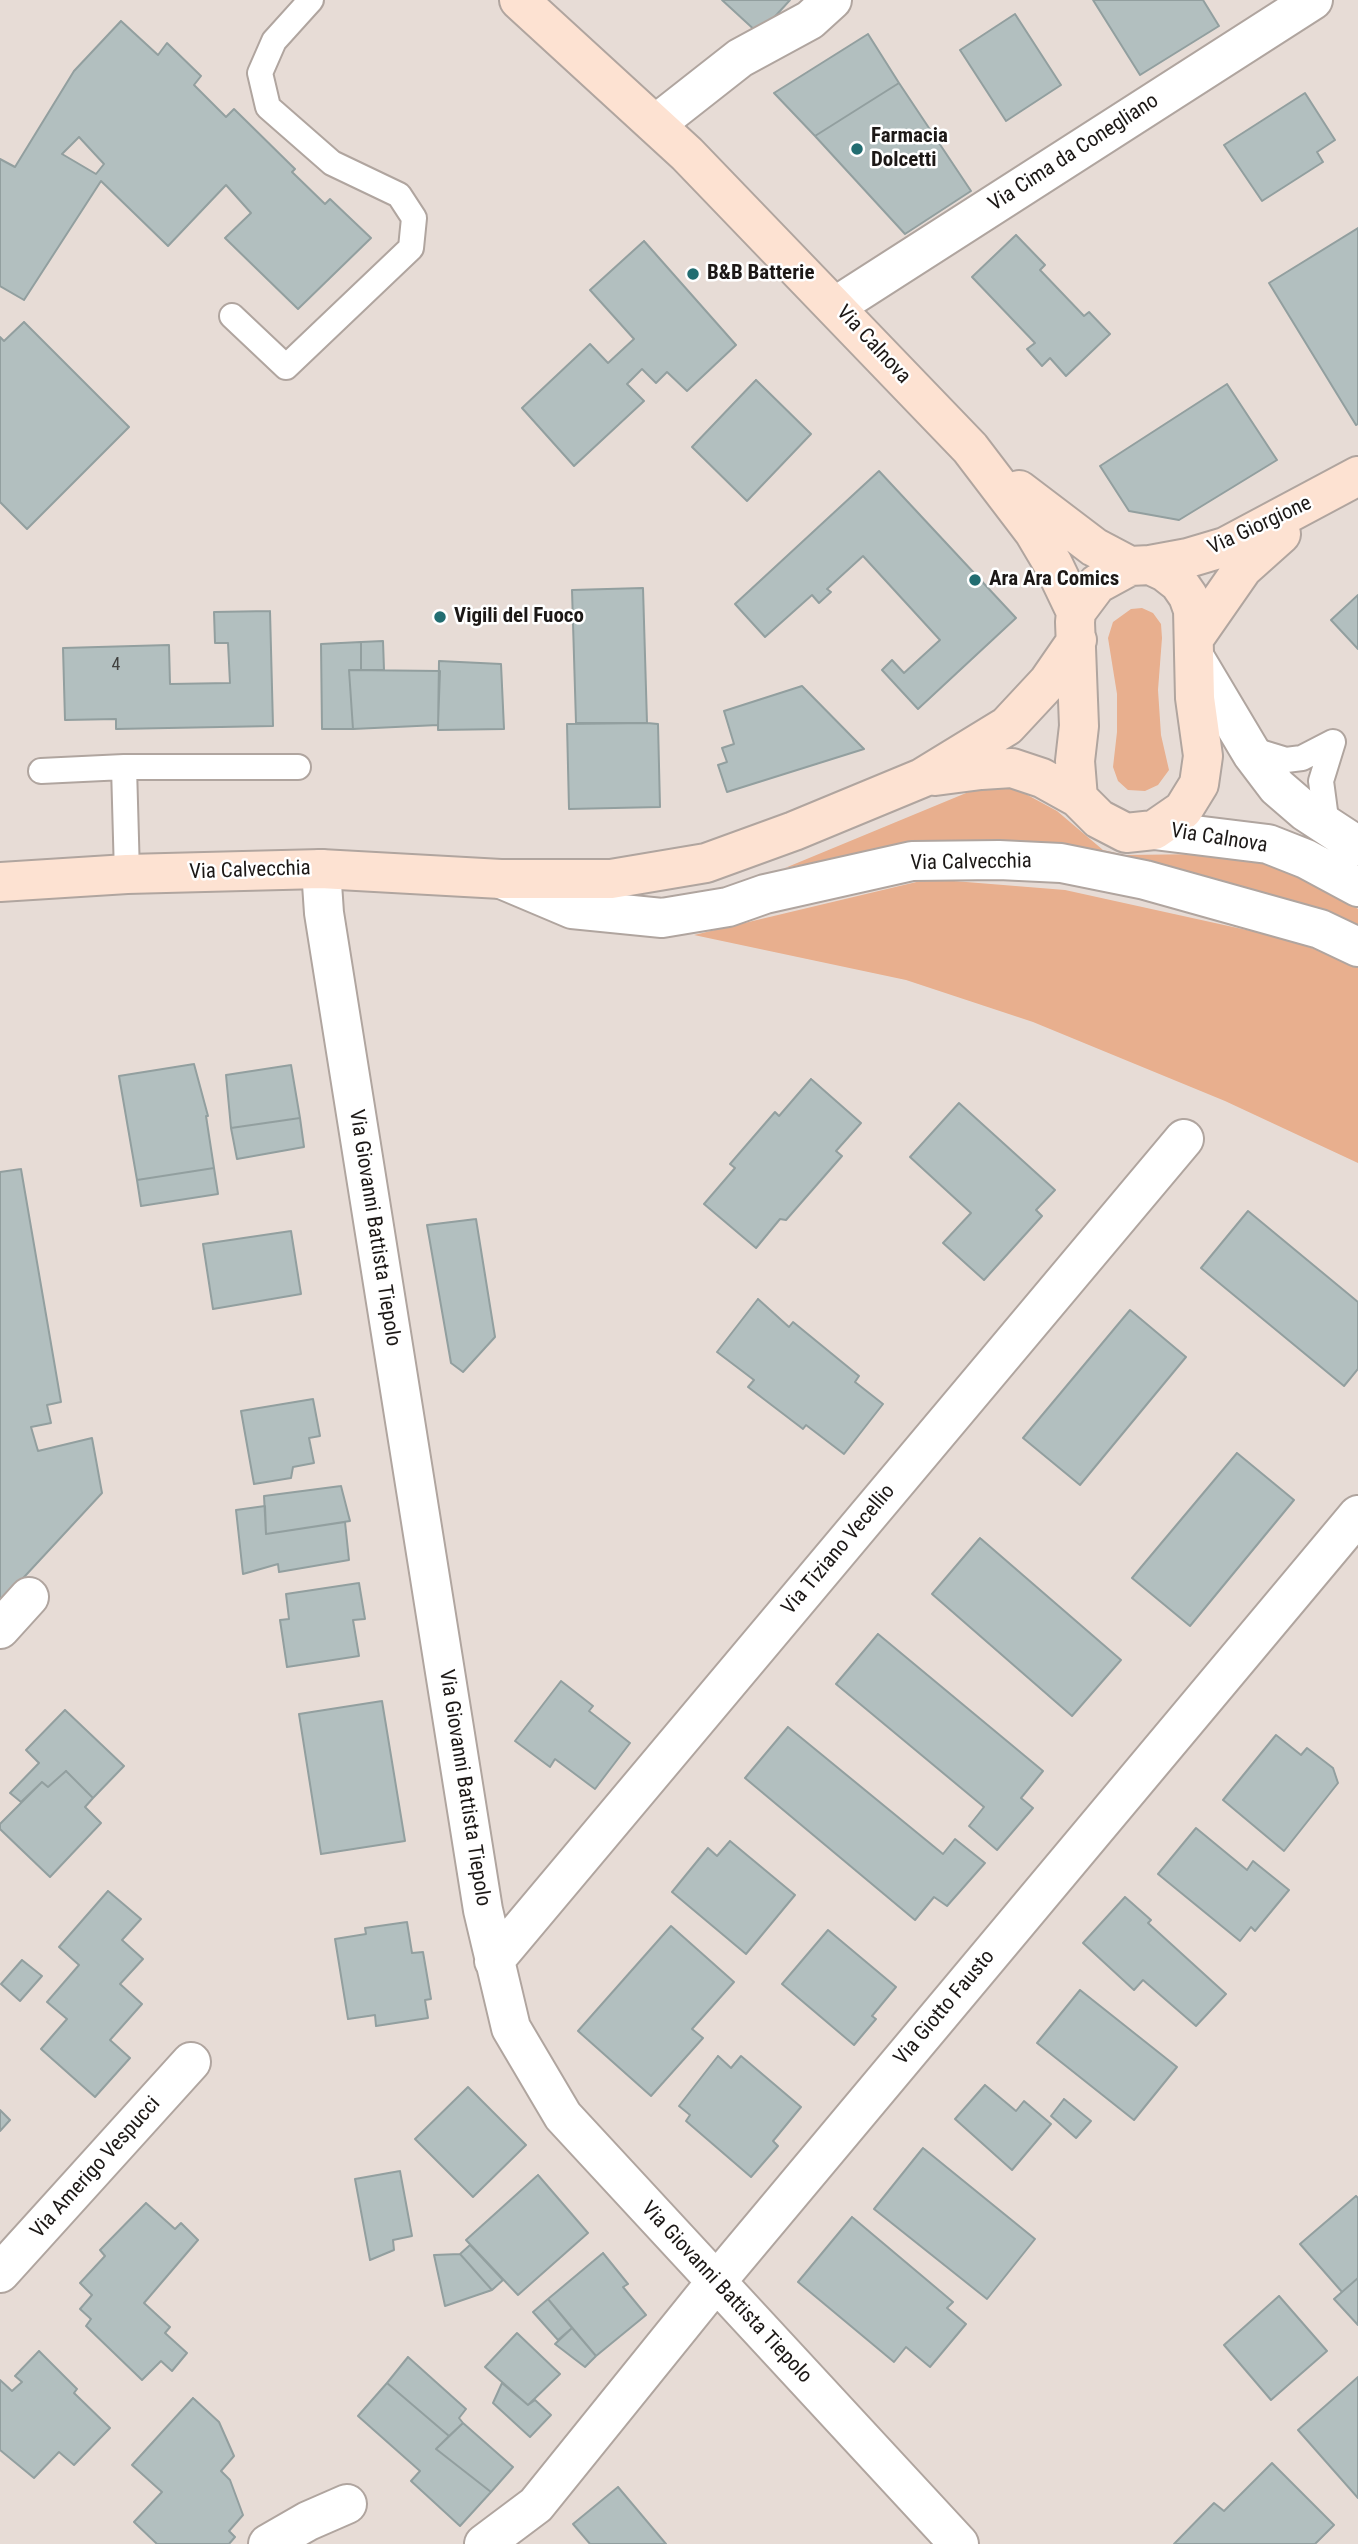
<!DOCTYPE html>
<html>
<head>
<meta charset="utf-8">
<style>
  body { margin:0 }
  canvas { display:block; background:#e7dcd6 }
</style>
</head>
<body>
<canvas width="1358" height="2544"></canvas>
<script>
const ctx = document.querySelector('canvas').getContext('2d');
ctx.lineJoin = 'round';
function fillPath(path, color) {
  ctx.fillStyle = color;
  ctx.fill(path, 'evenodd');
}
function toPath(rows) {
  const path = new Path2D();
  for (const r of rows) {
    path.moveTo(r[0], r[1]);
    for (let i = 2; i < r.length; i += 2) path.lineTo(r[i], r[i + 1]);
  }
  return path;
}
function strokePath(path, color, width, dash) {
  ctx.strokeStyle = color;
  ctx.lineWidth = width;
  ctx.lineCap = dash ? 'butt' : 'round';
  ctx.setLineDash(dash || []);
  ctx.stroke(path);
}
function label(font, color, halo, rows, align = 'center') {
  ctx.font = font + ' "Roboto Condensed",sans-serif';
  ctx.lineWidth = 5;
  ctx.setLineDash([]);
  ctx.textBaseline = 'middle';
  ctx.strokeStyle = halo;
  ctx.fillStyle = color;
  for (const [text, x, y, turn = 0] of rows) {
    ctx.save();
    ctx.translate(x, y);
    ctx.rotate((+turn || 0) * Math.PI / 180);
    ctx.textAlign = isNaN(turn) ? turn : align;
    if (halo) ctx.strokeText(text, 0, 0);
    ctx.fillText(text, 0, 0);
    ctx.restore();
  }
}
fillPath(toPath([
  [1142,608,1153,613,1161,624,1162,638,1158,690,1161,735,1169,770,1158,785,1145,791,1128,790,1118,781,1113,767,1117,732,1117,694,1108,638,1113,622,1131,609],
  [1009,785,1057,811,1103,850,1125,855,1208,854,1255,860,1308,878,1358,909,1358,928,913,843,785,868,983,786],
  [929,879,1065,890,1283,938,1345,960,1358,968,1358,1163,1225,1101,1033,1022,906,980,694,935]
]), '#e8af8e');
const building = toPath([
  [722,0,790,0,759,34,722,0],
  [1093,0,1203,0,1219,26,1140,75,1093,0],
  [1015,14,1061,85,1006,121,960,50,1015,14],
  [121,21,158,55,167,43,201,76,194,85,226,117,234,109,295,169,292,172,325,204,330,199,371,238,298,309,225,238,251,213,226,185,168,246,101,181,24,300,0,286,0,159,15,167,74,71,121,21],
  [79,137,104,164,96,174,62,154,79,137],
  [868,34,899,83,815,136,774,93,868,34],
  [899,83,971,191,905,234,815,136,899,83],
  [1305,93,1335,140,1317,152,1323,162,1262,201,1224,145,1305,93],
  [1358,228,1358,424,1356,425,1269,283,1358,228],
  [1016,235,1045,265,1040,270,1084,316,1089,312,1110,334,1066,376,1050,358,1042,366,1027,349,1035,343,972,277,1016,235],
  [644,241,736,345,687,391,667,372,656,383,642,369,627,384,644,401,574,466,522,408,590,344,608,363,634,339,590,290,644,241],
  [24,322,129,427,27,529,0,502,0,337,4,341,24,322],
  [756,380,811,434,747,501,692,447,756,380],
  [1227,384,1277,460,1179,520,1129,511,1100,466,1227,384],
  [879,471,1016,618,918,709,882,670,892,660,904,673,940,640,863,556,827,589,831,592,819,603,812,595,765,637,735,604,879,471],
  [643,588,647,723,576,723,572,590,643,588],
  [1358,595,1358,649,1331,620,1358,595],
  [270,611,273,726,116,729,116,719,65,720,63,648,169,645,170,684,230,683,228,643,215,643,214,612,270,611],
  [383,641,384,670,361,670,361,642,383,641],
  [361,642,361,670,349,670,353,729,322,729,321,644,361,642],
  [439,661,501,664,504,729,438,730,439,661],
  [349,670,440,671,438,725,353,729,349,670],
  [802,686,864,749,727,792,718,765,727,762,722,748,734,744,724,711,802,686],
  [647,723,658,724,660,807,569,809,567,724,647,723],
  [194,1064,208,1116,206,1116,214,1168,137,1180,119,1076,194,1064],
  [291,1065,300,1118,231,1128,226,1075,291,1065],
  [811,1079,861,1123,836,1151,842,1156,786,1220,780,1219,756,1248,704,1204,735,1168,730,1164,775,1112,779,1116,811,1079],
  [959,1103,1055,1190,1036,1210,1042,1216,984,1280,943,1243,971,1213,910,1157,959,1103],
  [300,1118,304,1147,237,1159,231,1128,300,1118],
  [214,1168,218,1194,141,1206,137,1180,214,1168],
  [21,1169,61,1402,47,1405,51,1423,31,1427,38,1451,92,1438,102,1493,0,1603,0,1172,21,1169],
  [1248,1211,1358,1302,1358,1369,1344,1386,1201,1268,1248,1211],
  [476,1219,495,1337,463,1372,451,1363,427,1225,476,1219],
  [291,1231,301,1294,213,1309,203,1244,291,1231],
  [758,1299,789,1327,793,1322,859,1376,855,1382,883,1404,844,1454,806,1425,803,1429,748,1387,754,1380,717,1352,758,1299],
  [1130,1310,1186,1357,1080,1485,1023,1438,1130,1310],
  [313,1399,320,1436,309,1438,314,1463,293,1467,291,1478,254,1484,241,1411,313,1399],
  [1237,1453,1294,1500,1190,1626,1132,1578,1237,1453],
  [341,1486,350,1521,266,1534,264,1496,341,1486],
  [265,1506,266,1534,345,1522,349,1560,279,1572,278,1564,243,1574,236,1510,265,1506],
  [980,1538,1121,1660,1072,1716,932,1594,980,1538],
  [359,1583,365,1619,353,1620,359,1656,287,1667,280,1620,289,1619,286,1594,359,1583],
  [878,1634,1043,1771,1021,1798,1033,1808,997,1850,969,1826,984,1807,836,1684,878,1634],
  [561,1681,593,1706,589,1711,630,1743,595,1789,555,1759,550,1767,515,1741,561,1681],
  [382,1701,405,1841,321,1854,299,1714,382,1701],
  [65,1710,124,1766,93,1798,66,1771,48,1787,42,1782,21,1802,10,1793,39,1763,26,1750,65,1710],
  [788,1727,943,1854,955,1839,985,1863,947,1906,934,1897,915,1920,745,1778,788,1727],
  [1276,1735,1301,1755,1307,1748,1333,1768,1338,1783,1284,1851,1223,1800,1276,1735],
  [66,1771,93,1798,85,1807,101,1823,50,1877,0,1829,0,1824,42,1782,48,1787,66,1771],
  [1196,1828,1247,1870,1253,1861,1289,1890,1255,1931,1251,1927,1240,1941,1158,1874,1196,1828],
  [730,1841,795,1895,746,1954,672,1892,708,1848,717,1856,730,1841],
  [108,1891,141,1919,122,1940,143,1959,120,1984,142,2004,110,2040,130,2058,95,2097,41,2049,67,2019,47,2002,79,1965,59,1947,108,1891],
  [1125,1897,1151,1920,1148,1923,1226,1994,1196,2026,1143,1980,1134,1990,1083,1943,1125,1897],
  [407,1922,412,1953,423,1952,431,1999,425,2000,428,2018,376,2026,375,2015,348,2019,335,1939,366,1934,365,1928,407,1922],
  [671,1926,734,1982,692,2029,703,2038,651,2096,578,2031,671,1926],
  [828,1930,896,1987,872,2016,876,2019,854,2045,782,1984,828,1930],
  [22,1960,42,1976,20,2001,1,1984,22,1960],
  [1080,1990,1177,2067,1134,2120,1037,2043,1080,1990],
  [718,2056,731,2068,741,2056,801,2107,773,2141,778,2146,751,2177,686,2121,690,2115,679,2106,718,2056],
  [985,2085,1016,2111,1024,2101,1051,2124,1012,2170,955,2119,985,2085],
  [468,2087,526,2145,473,2197,415,2139,468,2087],
  [1064,2099,1091,2121,1076,2138,1051,2116,1064,2099],
  [0,2110,10,2120,0,2131,0,2110],
  [923,2148,1035,2239,987,2299,874,2209,923,2148],
  [400,2171,412,2236,393,2240,394,2250,370,2260,355,2179,400,2171],
  [538,2175,588,2233,518,2295,466,2240,538,2175],
  [1356,2196,1358,2198,1358,2278,1342,2292,1300,2244,1356,2196],
  [146,2203,175,2229,181,2223,198,2240,144,2303,170,2327,165,2333,187,2353,172,2371,161,2361,142,2380,86,2326,91,2319,80,2309,92,2295,80,2283,105,2256,100,2250,146,2203],
  [852,2217,953,2302,947,2308,966,2324,930,2367,906,2347,894,2362,798,2282,852,2217],
  [470,2245,503,2280,492,2290,460,2254,470,2245],
  [603,2253,628,2284,623,2287,646,2315,596,2356,548,2299,603,2253],
  [460,2254,492,2290,445,2306,434,2255,460,2254],
  [1358,2278,1358,2325,1334,2299,1358,2278],
  [1279,2296,1327,2351,1271,2400,1224,2345,1279,2296],
  [548,2299,572,2328,558,2340,533,2312,548,2299],
  [572,2328,596,2356,585,2367,555,2344,572,2328],
  [517,2333,560,2374,528,2405,485,2367,517,2333],
  [39,2351,77,2389,74,2393,110,2428,74,2465,59,2452,34,2478,0,2450,0,2380,12,2391,22,2382,15,2376,39,2351],
  [408,2357,466,2409,459,2418,463,2423,449,2436,387,2383,408,2357],
  [1358,2377,1358,2498,1298,2430,1358,2377],
  [387,2383,449,2436,436,2449,491,2492,460,2526,411,2481,420,2471,358,2416,387,2383],
  [502,2383,528,2405,535,2400,551,2415,530,2437,493,2403,502,2383],
  [193,2398,219,2422,234,2456,221,2471,230,2480,243,2515,229,2531,235,2537,229,2544,157,2544,134,2522,162,2492,132,2465,193,2398],
  [463,2423,513,2467,491,2492,436,2449,463,2423],
  [1272,2463,1334,2525,1315,2544,1174,2544,1214,2503,1224,2511,1272,2463],
  [618,2487,666,2544,590,2544,573,2524,618,2487]
]);
fillPath(building, '#b2bfbf');
strokePath(building, '#929f9f', 2);
const service = toPath([
  [232,316,286,367,411,248,414,218,399,195,332,163,268,107,260,73,274,41,311,0],
  [1250,749,1286,760,1302,758,1333,742,1321,781,1327,826],
  [41,771,124,767],
  [127,874,124,767,298,767]
]);
const minor = toPath([
  [656,124,740,58,810,20,832,0],
  [836,306,1313,0],
  [321,869,324,913,483,1910,511,2028,563,2116,959,2544],
  [0,1629,29,1597],
  [494,1961,1184,1139],
  [0,2273,191,2062],
  [268,2544,308,2521,347,2504],
  [484,2544,536,2505,716,2282,1358,1515]
]);
const tertiary = toPath([
  [1196,660,1252,754,1277,787,1306,812,1358,846],
  [1154,830,1268,844,1306,859,1358,887],
  [501,879,572,909,662,918,728,907,765,894,912,861,999,860,1061,863,1145,880,1320,929,1358,947]
]);
const secondary = toPath([
  [519,0,687,154,970,448,1034,532,1053,564,1076,612],
  [1019,490,1094,547,1130,566],
  [1150,565,1165,572,1179,583,1188,596,1193,610,1195,698,1203,756,1199,784,1183,810,1154,830,1126,833,1099,819,1078,798,1075,761,1079,726,1075,622,1076,612,1097,584,1130,566,1150,565],
  [1150,565,1188,558,1225,547,1358,476],
  [1195,637,1243,568,1281,534],
  [935,776,981,770,1012,768,1042,778,1078,798],
  [0,882,127,874,321,869,501,879,611,879,706,863,794,831,922,778,1007,726,1048,682,1077,640]
]);
strokePath(service, '#b0a59f', 28);
strokePath(minor, '#b0a59f', 42);
strokePath(tertiary, '#b0a59f', 42);
strokePath(secondary, '#b0a59f', 42);
strokePath(service, '#fff', 24);
strokePath(minor, '#fff', 38);
strokePath(tertiary, '#fff', 38);
strokePath(secondary, '#fde2d2', 38);
for (const [x, y, r, color] of [
  [857,149,7,"#226d71"],
  [693,274,7,"#226d71"],
  [975,580,7,"#226d71"],
  [440,617,7,"#226d71"]
]) {
  const dot = new Path2D();
  dot.arc(x, y, r, 0, 2 * Math.PI);
  ctx.fillStyle = color;
  ctx.fill(dot);
  strokePath(dot, '#fff', 2.5);
}
label('18px', '#424240', null, [
  ["4",116,665]
]);
label('bold 21px', '#1c1816', '#fff', [
  ["Farmacia",871,137],
  ["Dolcetti",871,161],
  ["B&B Batterie",707,274],
  ["Ara Ara Comics",989,580],
  ["Vigili del Fuoco",454,617]
], 'left');
label('21px', '#1c1816', '#fff', [
  ["Via Cima da Conegliano",1074,153,-33],
  ["Via Calnova",873,345,47],
  ["Via Giorgione",1260,526,-25],
  ["Via Calnova",1219,839,9],
  ["Via Calvecchia",971,863,-1],
  ["Via Calvecchia",250,871,-2],
  ["Via Giovanni Battista Tiepolo",374,1228,81],
  ["Via Tiziano Vecellio",839,1550,-50],
  ["Via Giovanni Battista Tiepolo",464,1788,81],
  ["Via Giotto Fausto",945,2008,-50],
  ["Via Amerigo Vespucci",96,2168,-48],
  ["Via Giovanni Battista Tiepolo",726,2293,47]
]);
</script>
</body>
</html>
